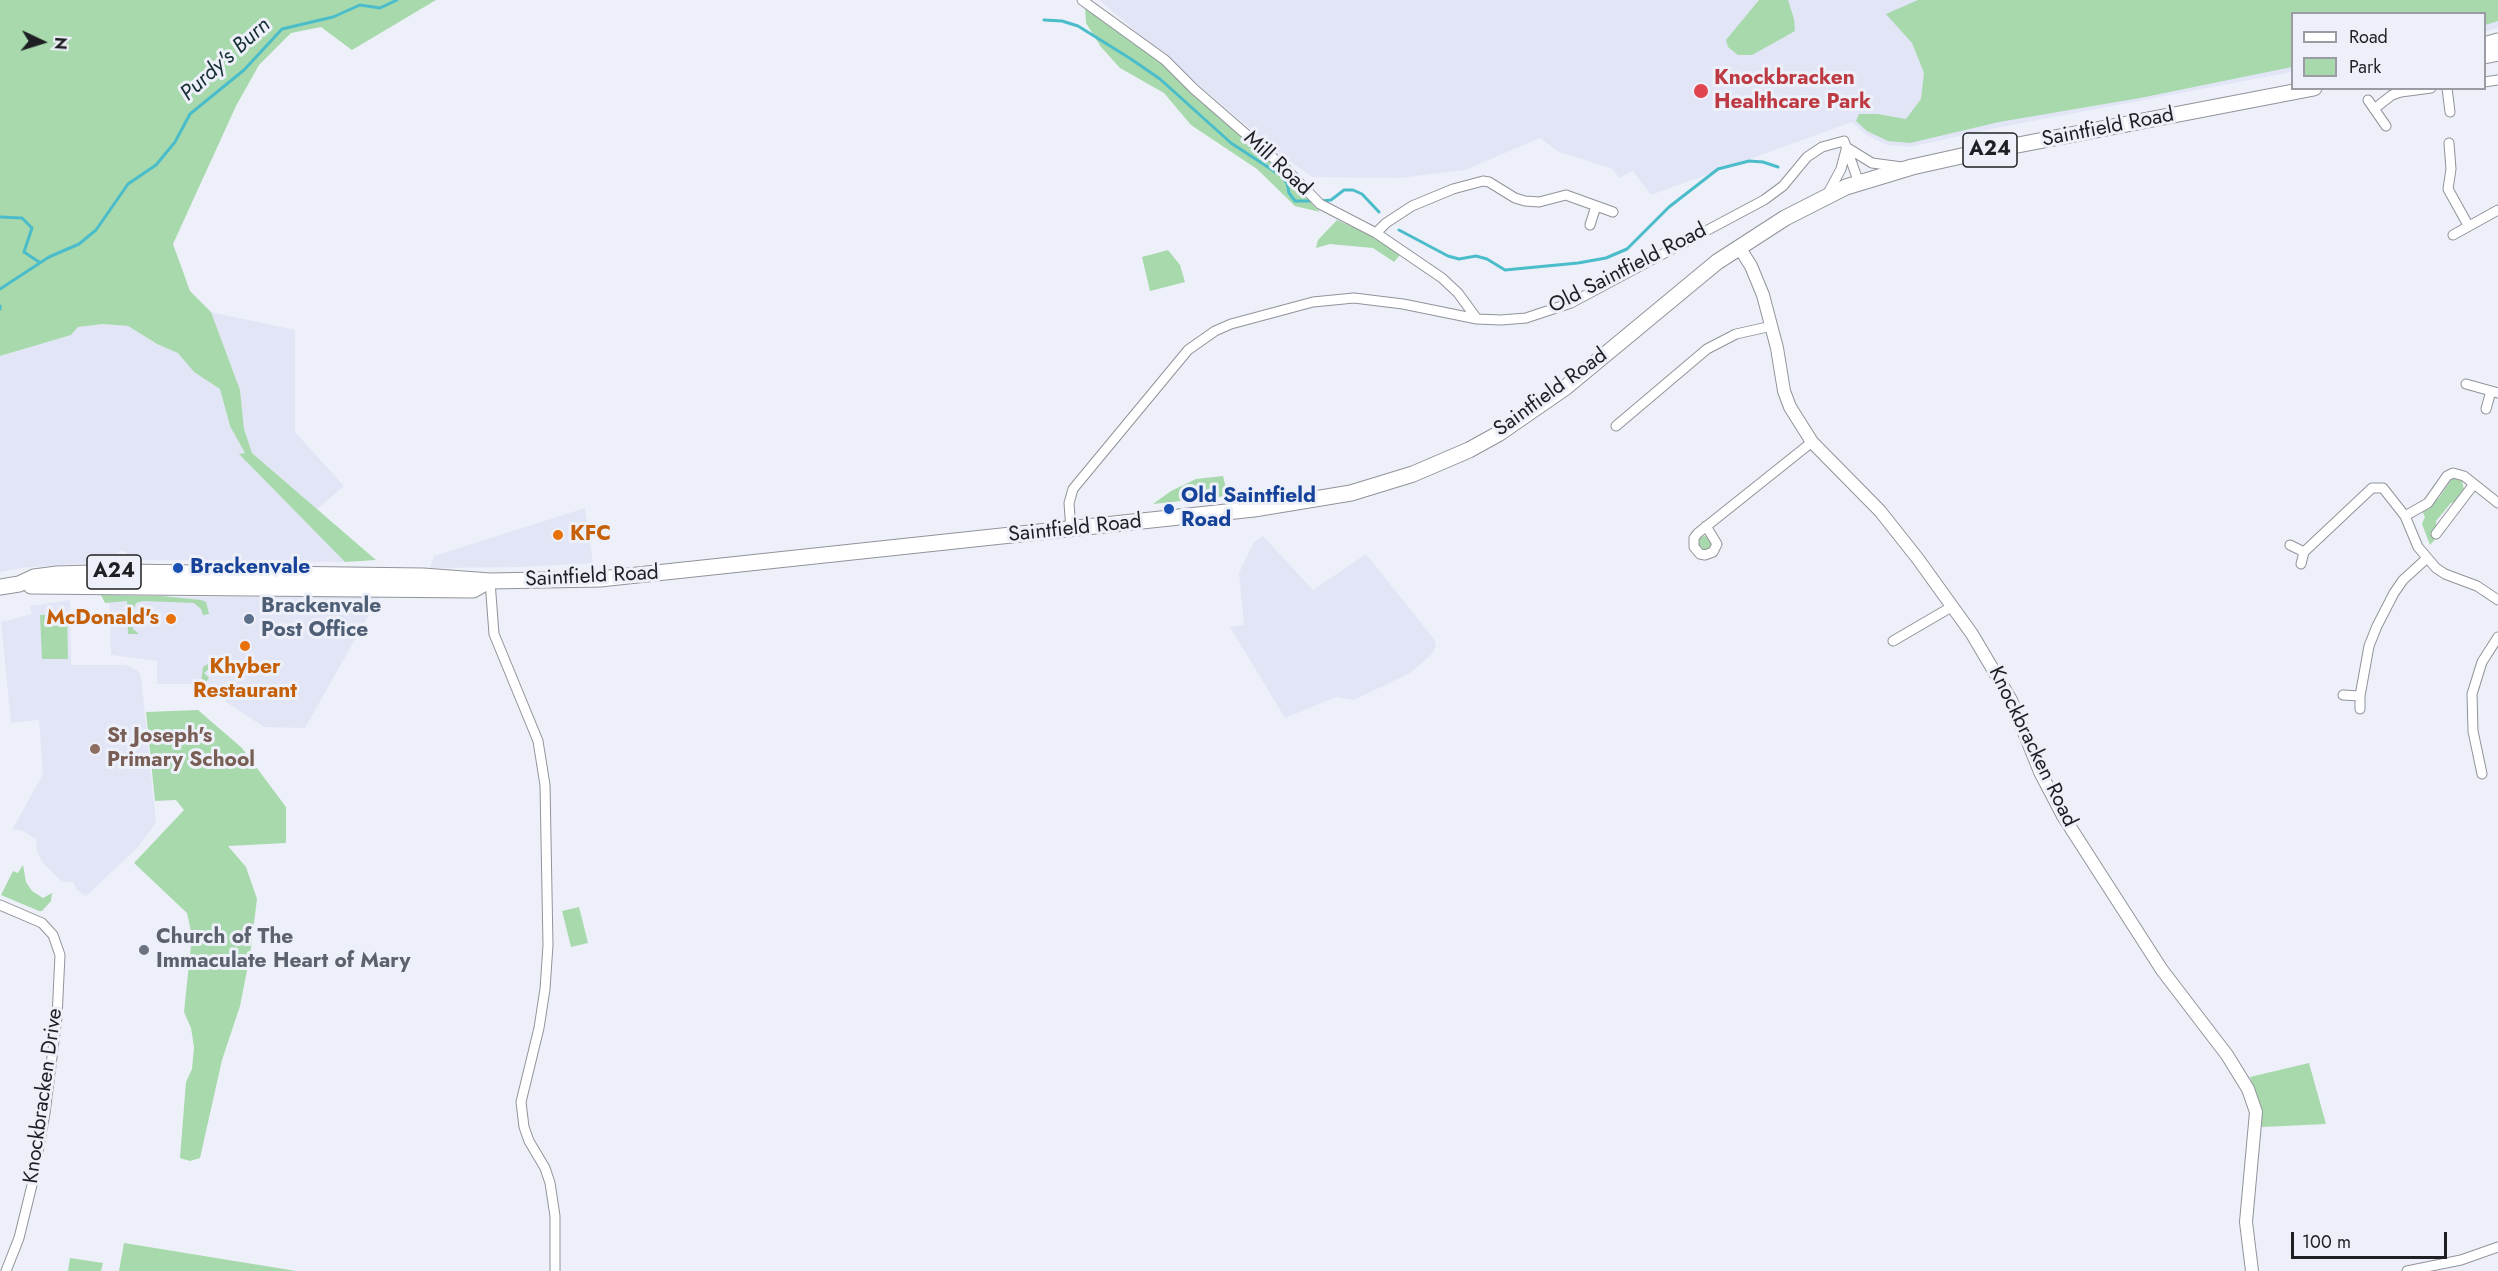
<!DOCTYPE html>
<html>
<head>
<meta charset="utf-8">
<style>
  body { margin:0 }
  #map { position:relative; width:2498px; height:1271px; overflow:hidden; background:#eef0f9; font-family:Jost,sans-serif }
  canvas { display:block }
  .legend { position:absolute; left:2291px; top:12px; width:195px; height:78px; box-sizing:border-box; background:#eef0f9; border:2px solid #9b9ca3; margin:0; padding:8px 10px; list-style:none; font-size:18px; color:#1e1f22 }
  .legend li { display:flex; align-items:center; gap:12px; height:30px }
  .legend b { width:30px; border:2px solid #9b9ca3 }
  .north { position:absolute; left:12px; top:12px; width:60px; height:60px; -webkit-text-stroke:4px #eef0f9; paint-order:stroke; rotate:94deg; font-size:16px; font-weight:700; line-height:24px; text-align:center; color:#1e1f22 }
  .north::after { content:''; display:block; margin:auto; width:21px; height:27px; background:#1e1f22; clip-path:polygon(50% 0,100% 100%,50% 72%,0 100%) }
  .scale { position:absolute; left:2291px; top:1232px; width:156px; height:27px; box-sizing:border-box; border:3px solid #1e1f22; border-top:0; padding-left:8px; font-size:18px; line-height:21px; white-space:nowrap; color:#1e1f22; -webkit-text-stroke:4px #eef0f9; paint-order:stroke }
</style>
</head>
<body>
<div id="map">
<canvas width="2498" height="1271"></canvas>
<ul class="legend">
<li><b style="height:8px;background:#fff"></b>Road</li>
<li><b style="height:16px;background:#a7d9ac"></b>Park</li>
</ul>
<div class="north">N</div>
<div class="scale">100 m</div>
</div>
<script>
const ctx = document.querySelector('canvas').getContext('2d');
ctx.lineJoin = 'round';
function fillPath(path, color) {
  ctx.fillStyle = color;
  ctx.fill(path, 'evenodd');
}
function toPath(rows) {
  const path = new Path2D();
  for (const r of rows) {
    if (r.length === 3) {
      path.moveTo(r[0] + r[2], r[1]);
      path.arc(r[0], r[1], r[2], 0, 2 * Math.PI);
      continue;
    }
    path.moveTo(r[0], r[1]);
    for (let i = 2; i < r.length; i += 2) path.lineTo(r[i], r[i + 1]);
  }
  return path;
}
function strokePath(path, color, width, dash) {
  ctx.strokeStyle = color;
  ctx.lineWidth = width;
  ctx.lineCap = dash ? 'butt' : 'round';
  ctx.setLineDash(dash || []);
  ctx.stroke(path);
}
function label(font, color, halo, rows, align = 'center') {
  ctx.font = font + ' Jost,sans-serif';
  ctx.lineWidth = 6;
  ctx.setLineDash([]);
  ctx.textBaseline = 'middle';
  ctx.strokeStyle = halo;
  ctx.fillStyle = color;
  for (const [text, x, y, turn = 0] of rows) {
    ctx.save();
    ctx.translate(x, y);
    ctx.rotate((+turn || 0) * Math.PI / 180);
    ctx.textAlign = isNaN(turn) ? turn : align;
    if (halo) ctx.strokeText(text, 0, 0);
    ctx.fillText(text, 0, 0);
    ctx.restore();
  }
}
fillPath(toPath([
  [1099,0,2498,0,2498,28,2485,32,2484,14,2292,14,2292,72,2001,127,1910,147,1887,145,1865,134,1852,122,1651,195,1633,171,1619,178,1613,169,1559,152,1540,138,1465,170,1399,178,1312,177,1276,151],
  [211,312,295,330,295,432,344,486,317,509,252,453,244,429,240,390],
  [103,324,128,326,157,344,179,353,194,372,220,389,230,426,246,453,240,455,345,562,132,560,123,550,111,557,112,561,21,568,0,572,0,356,71,335,78,327],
  [585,508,593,563,523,567,430,568,434,556],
  [1263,536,1313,590,1366,554,1434,639,1436,646,1432,654,1410,673,1354,700,1336,697,1285,718,1230,627,1244,625,1239,573,1254,542],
  [109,597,379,597,305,728,264,727,229,704,205,684,157,684,157,661,111,655],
  [70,600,71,665,127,665,138,671,141,676,156,823,138,847,86,896,77,890,73,882,62,882,42,862,36,848,37,840,21,830,12,830,43,774,39,720,11,723,1,622,32,614,30,606]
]), '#e2e5f5');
fillPath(toPath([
  [0,0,436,0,352,50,321,27,291,33,259,65,236,106,173,244,190,291,211,312,240,390,244,429,252,453,376,560,345,562,239,454,245,453,230,426,220,389,194,372,178,353,157,344,128,326,103,324,78,327,71,335,0,356],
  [1759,0,1788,0,1794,19,1795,31,1752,55,1738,55,1728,47,1726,40],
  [1918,0,2498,0,2498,21,2485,25,2484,14,2292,14,2292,67,2140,98,1999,122,1910,143,1888,141,1867,131,1856,121,1859,114,1877,114,1906,119,1921,99,1924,73,1912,43,1886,14],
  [1085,7,1167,66,1276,166,1320,212,1295,206,1257,169,1191,125,1164,93,1120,68,1101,47,1086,23],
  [1337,220,1372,236,1400,255,1394,262,1373,248,1330,244,1316,248,1318,240],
  [1168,250,1180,265,1185,282,1150,291,1142,257],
  [1223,476,1228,496,1153,504,1171,491,1196,479],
  [2453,477,2462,481,2464,490,2456,502,2451,503,2436,521,2437,537,2430,545,2422,524,2425,517,2422,511,2439,498],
  [1705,543,7],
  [101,595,162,596,201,600,206,602,209,614,203,615,201,609,194,603,143,601,136,603,132,615,133,629,139,634,128,634,127,601,105,603],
  [67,614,68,659,42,659,40,615],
  [210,663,218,667,218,671,215,672,210,668,204,673,209,678,205,683,201,683,203,667],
  [198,710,242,748,286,807,286,843,228,846,246,867,257,899,250,955,240,1006,222,1060,200,1158,190,1161,180,1158,186,1082,192,1069,194,1047,191,1028,184,1012,192,936,187,913,134,863,184,810,176,800,155,801,146,712],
  [23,865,26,882,32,891,43,898,52,893,51,901,42,911,39,911,1,895,13,871,18,873],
  [579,907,588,943,571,947,562,911],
  [2309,1063,2326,1124,2262,1127,2260,1106,2250,1077],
  [124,1243,296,1271,119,1271],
  [70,1258,103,1263,101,1271,68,1271]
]), '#a7d9ac');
strokePath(toPath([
  [1044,20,1062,21,1078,26,1131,59,1160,79,1231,143,1280,175,1287,183,1289,193,1295,201,1314,201],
  [1321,201,1331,200,1344,190,1353,190,1362,194,1379,212],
  [0,217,22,218,32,228,24,252,39,262],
  [1399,230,1448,256,1459,259,1476,256,1487,259,1505,270,1578,263,1606,258,1627,249,1669,207,1718,169,1749,161,1763,162,1778,167],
  [0,289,49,257,79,244,96,230,128,184,156,165,175,142,190,114,244,70,282,29,333,17,360,5,380,8,397,0],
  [0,306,0,309]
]), '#4bbdca', 3);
const minor = toPath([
  [1082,0,1165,60,1194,89,1286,169,1320,204,1376,233,1442,278,1458,293,1477,319],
  [2484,82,2498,80],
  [2447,88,2450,112],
  [2368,100,2386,126],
  [2374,109,2392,95,2401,92,2431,88],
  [2449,143,2451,169,2448,189,2468,225],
  [1846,147,1872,163,1902,167],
  [1827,195,1841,169,1846,150],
  [1590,225,1596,206],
  [1376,233,1386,223,1412,206,1453,189,1483,181,1489,182,1515,198,1525,201,1539,202,1566,195,1613,212],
  [2453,235,2498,210],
  [2466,384,2498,393],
  [2486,409,2491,391],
  [1616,426,1707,349,1736,334,1772,326],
  [2498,503,2464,476,2453,473,2447,476,2428,503,2405,516,2418,547,2436,568,2445,574,2477,586,2498,600],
  [1706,526,1717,544,1713,552,1705,555,1700,554,1694,547,1694,538,1698,533,1812,442],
  [1071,530,1069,503,1073,489,1188,350,1215,331,1231,324,1313,302,1354,298,1403,304,1477,319,1501,320,1526,318,1571,303,1764,200,1783,186,1807,157,1822,147,1844,141,1859,183],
  [2436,534,2474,484],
  [2290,545,2304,552],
  [2301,564,2304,552,2372,488,2383,488,2405,516],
  [490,581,494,634,538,741,545,785,548,945,545,989,539,1028,521,1102,524,1127,529,1141,545,1168,550,1183,555,1216,555,1271],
  [1893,641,1953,606],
  [2343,695,2360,696],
  [2360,709,2360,696,2369,646,2377,626,2394,593,2403,580,2426,559],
  [2482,774,2473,731,2472,694,2482,662,2498,637],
  [0,905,42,923,53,935,60,955,57,1017,45,1113,32,1185,19,1238,6,1271],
  [2407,1271,2461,1260,2498,1247]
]);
const tertiary = toPath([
  [1739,247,1751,266,1763,295,1777,348,1784,391,1790,407,1812,442,1880,511,1918,559,1972,634,2011,700,2040,772,2063,816,2162,970,2227,1055,2248,1089,2256,1112,2246,1222,2252,1271]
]);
const trunk = toPath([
  [2484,45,2498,41],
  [2484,56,2498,53],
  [31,586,473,590,487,582],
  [0,587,19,584,34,577,57,574,123,572,423,576,490,581,600,579,1254,509,1351,493,1413,474,1469,450,1498,434,1566,387,1717,262,1785,218,1846,187,1912,167,1966,155,2314,88]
]);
strokePath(minor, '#91939a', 11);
strokePath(tertiary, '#91939a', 14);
strokePath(trunk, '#91939a', 17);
strokePath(minor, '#fff', 9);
strokePath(tertiary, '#fff', 12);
strokePath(trunk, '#fff', 15);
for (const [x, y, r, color] of [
  [1701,91,8,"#e0444e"],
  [1169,509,6,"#1a4fb4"],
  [558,535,6,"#e8710a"],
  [178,568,6,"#1a4fb4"],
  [171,619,6,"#e8710a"],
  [249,619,6,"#5c6f8a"],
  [245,646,6,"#e8710a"],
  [95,749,6,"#8d6e63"],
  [144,950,6,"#6b7280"]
]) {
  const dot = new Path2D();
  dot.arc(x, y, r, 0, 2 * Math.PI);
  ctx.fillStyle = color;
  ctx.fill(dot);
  strokePath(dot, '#eef0f9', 2);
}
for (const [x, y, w] of [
  [1990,150,54],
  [114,572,54]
]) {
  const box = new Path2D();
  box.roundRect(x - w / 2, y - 17, w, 34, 4.5);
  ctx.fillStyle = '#eef0f9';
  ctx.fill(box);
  strokePath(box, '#1e1f22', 1.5);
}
label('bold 20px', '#1e1f22', null, [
  ["A24",1990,150],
  ["A24",114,572]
]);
label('bold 21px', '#be3a42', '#eef0f9', [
  ["Knockbracken",1714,79],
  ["Healthcare Park",1714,103]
], 'left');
label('21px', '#1e1f22', '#eef0f9', [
  ["Saintfield Road",2108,128,-11],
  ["Mill Road",1277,164,43],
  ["Old Saintfield Road",1628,269,-27],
  ["Saintfield Road",1551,393,-36],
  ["Saintfield Road",1075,529,-6],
  ["Saintfield Road",592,577,-3],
  ["Knockbracken Road",2032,747,64],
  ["Knockbracken Drive",44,1096,-82]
]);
label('bold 21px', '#164399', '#eef0f9', [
  ["Old Saintfield",1181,497],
  ["Road",1181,521],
  ["Brackenvale",190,568]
], 'left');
label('bold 21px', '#c56008', '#eef0f9', [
  ["KFC",570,535],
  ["McDonald's",159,619,"right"],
  ["Khyber",245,668,"center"],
  ["Restaurant",245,692,"center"]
], 'left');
label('bold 21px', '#4e5e75', '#eef0f9', [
  ["Brackenvale",261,607],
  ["Post Office",261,631]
], 'left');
label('bold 21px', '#785e54', '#eef0f9', [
  ["St Joseph's",107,737],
  ["Primary School",107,761]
], 'left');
label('bold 21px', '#5b616d', '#eef0f9', [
  ["Church of The",156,938],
  ["Immaculate Heart of Mary",156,962]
], 'left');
label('italic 22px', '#173034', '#eef0f9', [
  ["Purdy's Burn",226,60,-42]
]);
</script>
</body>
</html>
